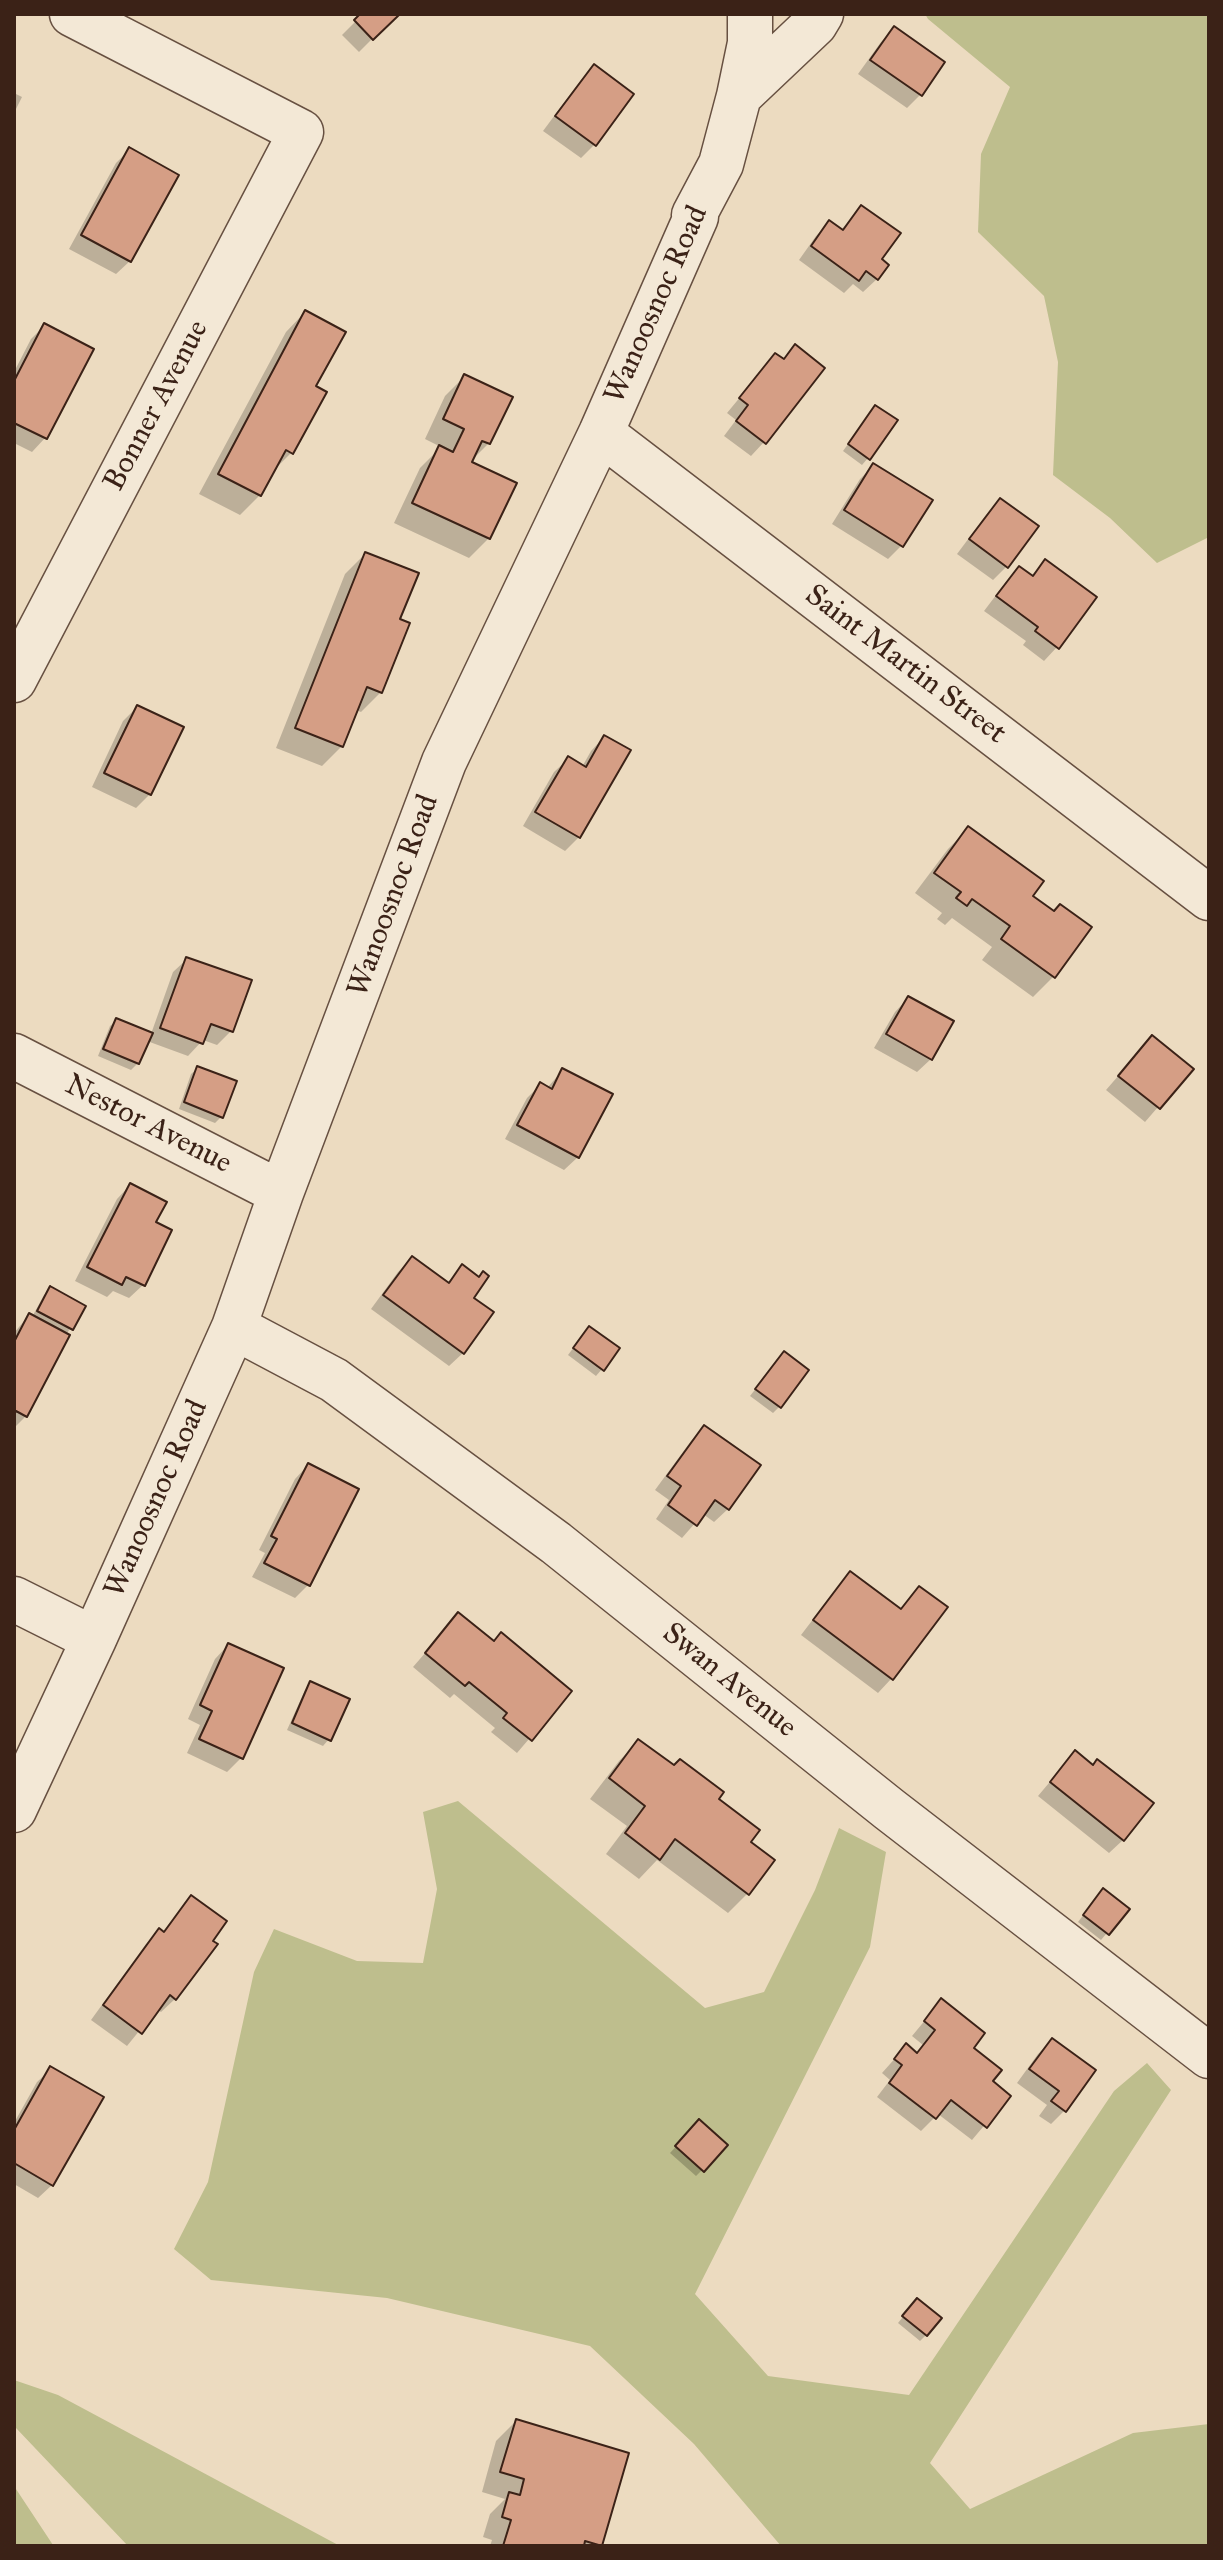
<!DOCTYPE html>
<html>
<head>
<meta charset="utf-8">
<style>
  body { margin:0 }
  #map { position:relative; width:1223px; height:2560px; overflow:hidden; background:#ecdbc0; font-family:"IM FELL Great Primer",serif }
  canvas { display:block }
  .frame { position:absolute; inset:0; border:16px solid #3b2217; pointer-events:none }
</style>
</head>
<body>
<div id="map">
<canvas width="1223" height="2560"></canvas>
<div class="frame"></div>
</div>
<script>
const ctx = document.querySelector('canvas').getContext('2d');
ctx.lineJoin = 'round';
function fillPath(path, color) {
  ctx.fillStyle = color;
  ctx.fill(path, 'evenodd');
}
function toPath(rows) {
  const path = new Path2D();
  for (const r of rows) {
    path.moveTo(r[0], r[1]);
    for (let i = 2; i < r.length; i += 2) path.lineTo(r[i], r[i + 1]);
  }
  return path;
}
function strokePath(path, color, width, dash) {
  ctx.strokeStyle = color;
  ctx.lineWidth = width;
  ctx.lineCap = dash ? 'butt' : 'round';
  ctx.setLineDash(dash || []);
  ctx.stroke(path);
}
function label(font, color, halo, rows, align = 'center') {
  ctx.font = font + ' "IM FELL Great Primer",serif';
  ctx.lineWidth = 6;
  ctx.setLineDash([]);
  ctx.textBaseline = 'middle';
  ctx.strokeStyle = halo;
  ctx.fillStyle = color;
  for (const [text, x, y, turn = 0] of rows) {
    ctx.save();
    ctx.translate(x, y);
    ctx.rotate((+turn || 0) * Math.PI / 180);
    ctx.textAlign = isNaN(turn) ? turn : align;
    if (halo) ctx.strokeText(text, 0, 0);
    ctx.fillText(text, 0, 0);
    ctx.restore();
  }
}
fillPath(toPath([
  [925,14,1209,14,1209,537,1157,563,1110,518,1053,475,1058,362,1044,296,978,232,981,154,1010,87,928,19],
  [458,1801,705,2008,764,1992,815,1890,839,1828,886,1852,870,1947,695,2294,768,2376,909,2395,1114,2091,1147,2063,1171,2090,930,2463,970,2509,1133,2433,1209,2424,1209,2546,781,2546,694,2444,590,2346,387,2298,211,2280,174,2249,208,2182,254,1972,274,1929,357,1961,423,1963,437,1889,423,1812],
  [14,2380,58,2395,340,2546,128,2546,16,2428],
  [14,2486,53,2545,53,2546,14,2546]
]), '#bebe8d');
fillPath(toPath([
  [363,14,397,14,359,52,342,35],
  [894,29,943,62,920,95,907,108,858,74,881,42],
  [594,67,631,94,594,145,581,158,543,131,581,80],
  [14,93,22,97,14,113],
  [129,150,130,261,116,274,69,249,116,163],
  [861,207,879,260,877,279,863,292,853,284,844,293,799,260,816,236,830,222,841,230],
  [305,312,313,387,291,453,272,472,260,495,240,515,199,494,286,332],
  [44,326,45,438,32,452,14,443,14,372,31,339],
  [795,347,764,442,751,456,724,436,736,420,727,413,775,355,782,360],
  [465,376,489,443,469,463,489,538,469,558,394,523,420,468,441,447,425,439,445,396],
  [875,407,868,458,862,465,843,451],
  [874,465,901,546,888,559,832,524,860,479],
  [1000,500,1006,567,993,580,957,554,987,514],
  [365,554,398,620,381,692,361,712,356,710,342,746,322,766,276,748,345,574],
  [1045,561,1057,647,1044,661,1023,645,1026,641,984,611,1006,582,1019,569,1030,577],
  [137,707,150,794,136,808,92,787,123,721],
  [604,737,579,837,565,851,523,826,554,772,568,759,582,767,591,751],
  [968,829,1030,896,1054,913,1089,928,1053,977,1033,997,982,960,992,947,952,918,945,925,937,919,942,913,915,893,948,849],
  [187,959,231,1031,217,1045,203,1040,188,1056,147,1041,138,1063,131,1070,98,1056,110,1026,117,1020,151,1034,173,972],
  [908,998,931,1059,917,1072,874,1048,895,1012],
  [1152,1037,1191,1069,1145,1122,1106,1090],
  [198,1068,221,1117,215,1123,179,1109,191,1074],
  [563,1070,578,1157,564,1170,505,1139,527,1098,540,1085,547,1088],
  [130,1185,143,1285,129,1298,113,1291,107,1297,75,1281,117,1199],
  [412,1258,447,1283,462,1267,471,1298,463,1353,449,1366,371,1309,398,1272],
  [51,1288,84,1306,66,1335,26,1416,14,1428,14,1333,29,1315,32,1317,44,1295],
  [583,1335,602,1369,596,1376,568,1355],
  [778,1360,779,1407,773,1413,750,1396],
  [704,1427,728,1509,714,1522,703,1514,682,1538,656,1519,669,1500,655,1490,691,1441],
  [308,1465,308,1585,295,1598,252,1577,265,1553,259,1550,295,1479],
  [850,1574,899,1610,919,1588,945,1608,891,1679,878,1693,801,1635,837,1588],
  [458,1615,493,1643,570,1691,517,1753,491,1732,495,1728,454,1694,450,1698,413,1667],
  [228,1645,241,1758,227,1772,187,1753,200,1725,188,1719,215,1659],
  [311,1684,329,1739,323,1746,287,1730,305,1690],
  [639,1741,716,1799,748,1843,748,1893,728,1913,657,1860,639,1879,606,1854,627,1826,590,1799,619,1761],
  [1075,1752,1123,1840,1109,1853,1038,1796],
  [191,1897,175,1999,161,2012,157,2009,127,2046,91,2020,146,1944,159,1931,162,1933],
  [1097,1897,1127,1909,1101,1940,1078,1922],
  [941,2001,990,2082,1009,2096,972,2140,938,2114,921,2131,877,2097,890,2080,882,2073,906,2046,916,2054,923,2045,912,2036],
  [1052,2040,1093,2070,1064,2111,1051,2124,1039,2116,1047,2105,1017,2083,1038,2054],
  [51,2069,52,2185,38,2198,14,2184,14,2123,37,2082],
  [699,2122,702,2170,696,2176,670,2153],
  [911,2307,926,2335,920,2341,898,2323],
  [516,2421,600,2545,599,2546,490,2546,492,2540,483,2537,490,2514,505,2499,482,2492,496,2441]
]), '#0003');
const building = toPath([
  [360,14,400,14,373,40,354,20,360,14],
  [894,26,945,62,922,96,870,60,894,26],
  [594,64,634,94,596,146,555,116,594,64],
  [129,147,179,175,131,262,81,235,129,147],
  [861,205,901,233,882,259,889,265,878,280,866,271,859,281,811,246,829,220,843,230,861,205],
  [305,310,346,332,316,386,327,392,293,454,286,450,261,496,218,474,305,310],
  [44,323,94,349,47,439,14,423,14,381,44,323],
  [795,344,825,368,766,444,736,421,748,405,739,398,775,353,784,359,795,344],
  [464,374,513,397,490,444,482,441,472,462,517,483,490,539,412,503,439,445,453,452,464,429,443,419,464,374],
  [875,405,898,420,870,460,848,444,875,405],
  [873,463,933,500,903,547,844,510,873,463],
  [1000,498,1039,526,1008,568,969,539,1000,498],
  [365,552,419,573,400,619,410,623,382,693,367,687,343,747,295,728,365,552],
  [1045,559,1097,597,1059,649,1035,631,1038,627,996,596,1019,566,1033,576,1045,559],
  [137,705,184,727,151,795,104,773,137,705],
  [604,735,631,750,580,838,535,812,568,756,586,767,604,735],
  [968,826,1044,881,1033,896,1054,911,1060,904,1092,927,1055,978,1001,939,1010,926,972,899,967,906,956,898,961,892,934,873,968,826],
  [186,957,252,980,233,1032,211,1024,203,1044,160,1028,186,957],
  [908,996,954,1021,932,1060,886,1034,908,996],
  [116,1018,153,1033,139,1064,103,1049,116,1018],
  [1152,1035,1194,1069,1160,1109,1118,1076,1152,1035],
  [197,1066,237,1081,223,1118,184,1102,197,1066],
  [562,1068,613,1094,579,1158,517,1125,540,1082,552,1089,562,1068],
  [130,1183,167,1202,156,1222,172,1230,145,1286,126,1277,122,1285,87,1267,130,1183],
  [412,1256,449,1283,462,1264,479,1277,483,1271,489,1276,474,1298,494,1312,464,1354,383,1295,412,1256],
  [50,1286,86,1306,73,1330,37,1311,50,1286],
  [29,1313,70,1335,27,1417,16,1411,14,1415,14,1342,29,1313],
  [589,1326,620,1348,604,1371,573,1348,589,1326],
  [784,1351,809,1370,781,1408,755,1389,784,1351],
  [704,1425,761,1465,729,1510,715,1500,697,1526,668,1505,681,1486,667,1476,704,1425],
  [308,1463,359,1489,310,1586,264,1563,277,1539,271,1536,308,1463],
  [850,1571,901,1609,919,1586,948,1607,893,1680,813,1620,850,1571],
  [458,1612,494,1641,501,1632,572,1691,532,1741,503,1718,507,1713,469,1682,465,1686,425,1653,458,1612],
  [228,1643,284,1668,243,1759,199,1739,212,1711,200,1705,228,1643],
  [310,1681,350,1699,331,1741,292,1723,310,1681],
  [638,1739,674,1765,680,1759,724,1792,719,1799,760,1830,751,1842,775,1860,749,1895,675,1839,660,1860,625,1833,645,1806,609,1778,638,1739],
  [1075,1750,1093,1765,1097,1759,1154,1803,1124,1841,1050,1782,1075,1750],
  [1103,1888,1130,1909,1109,1935,1083,1915,1103,1888],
  [191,1895,227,1921,213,1941,218,1944,176,2000,170,1995,142,2034,103,2005,159,1928,164,1932,191,1895],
  [941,1998,985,2033,974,2048,1002,2070,993,2081,1011,2096,987,2128,951,2100,936,2119,889,2083,902,2065,894,2059,906,2043,917,2053,935,2030,924,2021,941,1998],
  [1052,2038,1096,2070,1066,2112,1051,2101,1059,2091,1029,2069,1052,2038],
  [50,2066,104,2097,53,2186,14,2163,14,2130,50,2066],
  [699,2119,728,2145,704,2172,675,2146,699,2119],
  [917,2298,942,2318,927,2336,902,2316,917,2298],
  [516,2419,629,2453,602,2546,585,2541,584,2546,503,2546,511,2520,502,2517,509,2492,520,2495,524,2479,500,2472,516,2419]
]);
fillPath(building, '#d59e85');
strokePath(building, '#3b2217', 2);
const minor = toPath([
  [739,96,815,24,821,14],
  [601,433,1209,898],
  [14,680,301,132,72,14],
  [14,1056,281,1193],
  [234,1327,334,1380,556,1543,889,1809,1209,2056],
  [14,1599,94,1639],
  [14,1810,94,1639,234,1327,281,1193,444,762,601,433,696,217,694,215,721,164,739,96,750,43,750,14]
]);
strokePath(minor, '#675041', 47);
strokePath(minor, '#f3e8d6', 44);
label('30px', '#3b2217', '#f3e8d6', [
  ["Wanoosnoc Road",657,305,-66],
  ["Bonner Avenue",157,406,-62],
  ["Saint Martin Street",905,665,37],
  ["Wanoosnoc Road",394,896,-70],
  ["Nestor Avenue",148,1125,27],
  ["Wanoosnoc Road",157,1499,-66],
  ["Swan Avenue",729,1681,39]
]);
</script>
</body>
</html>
